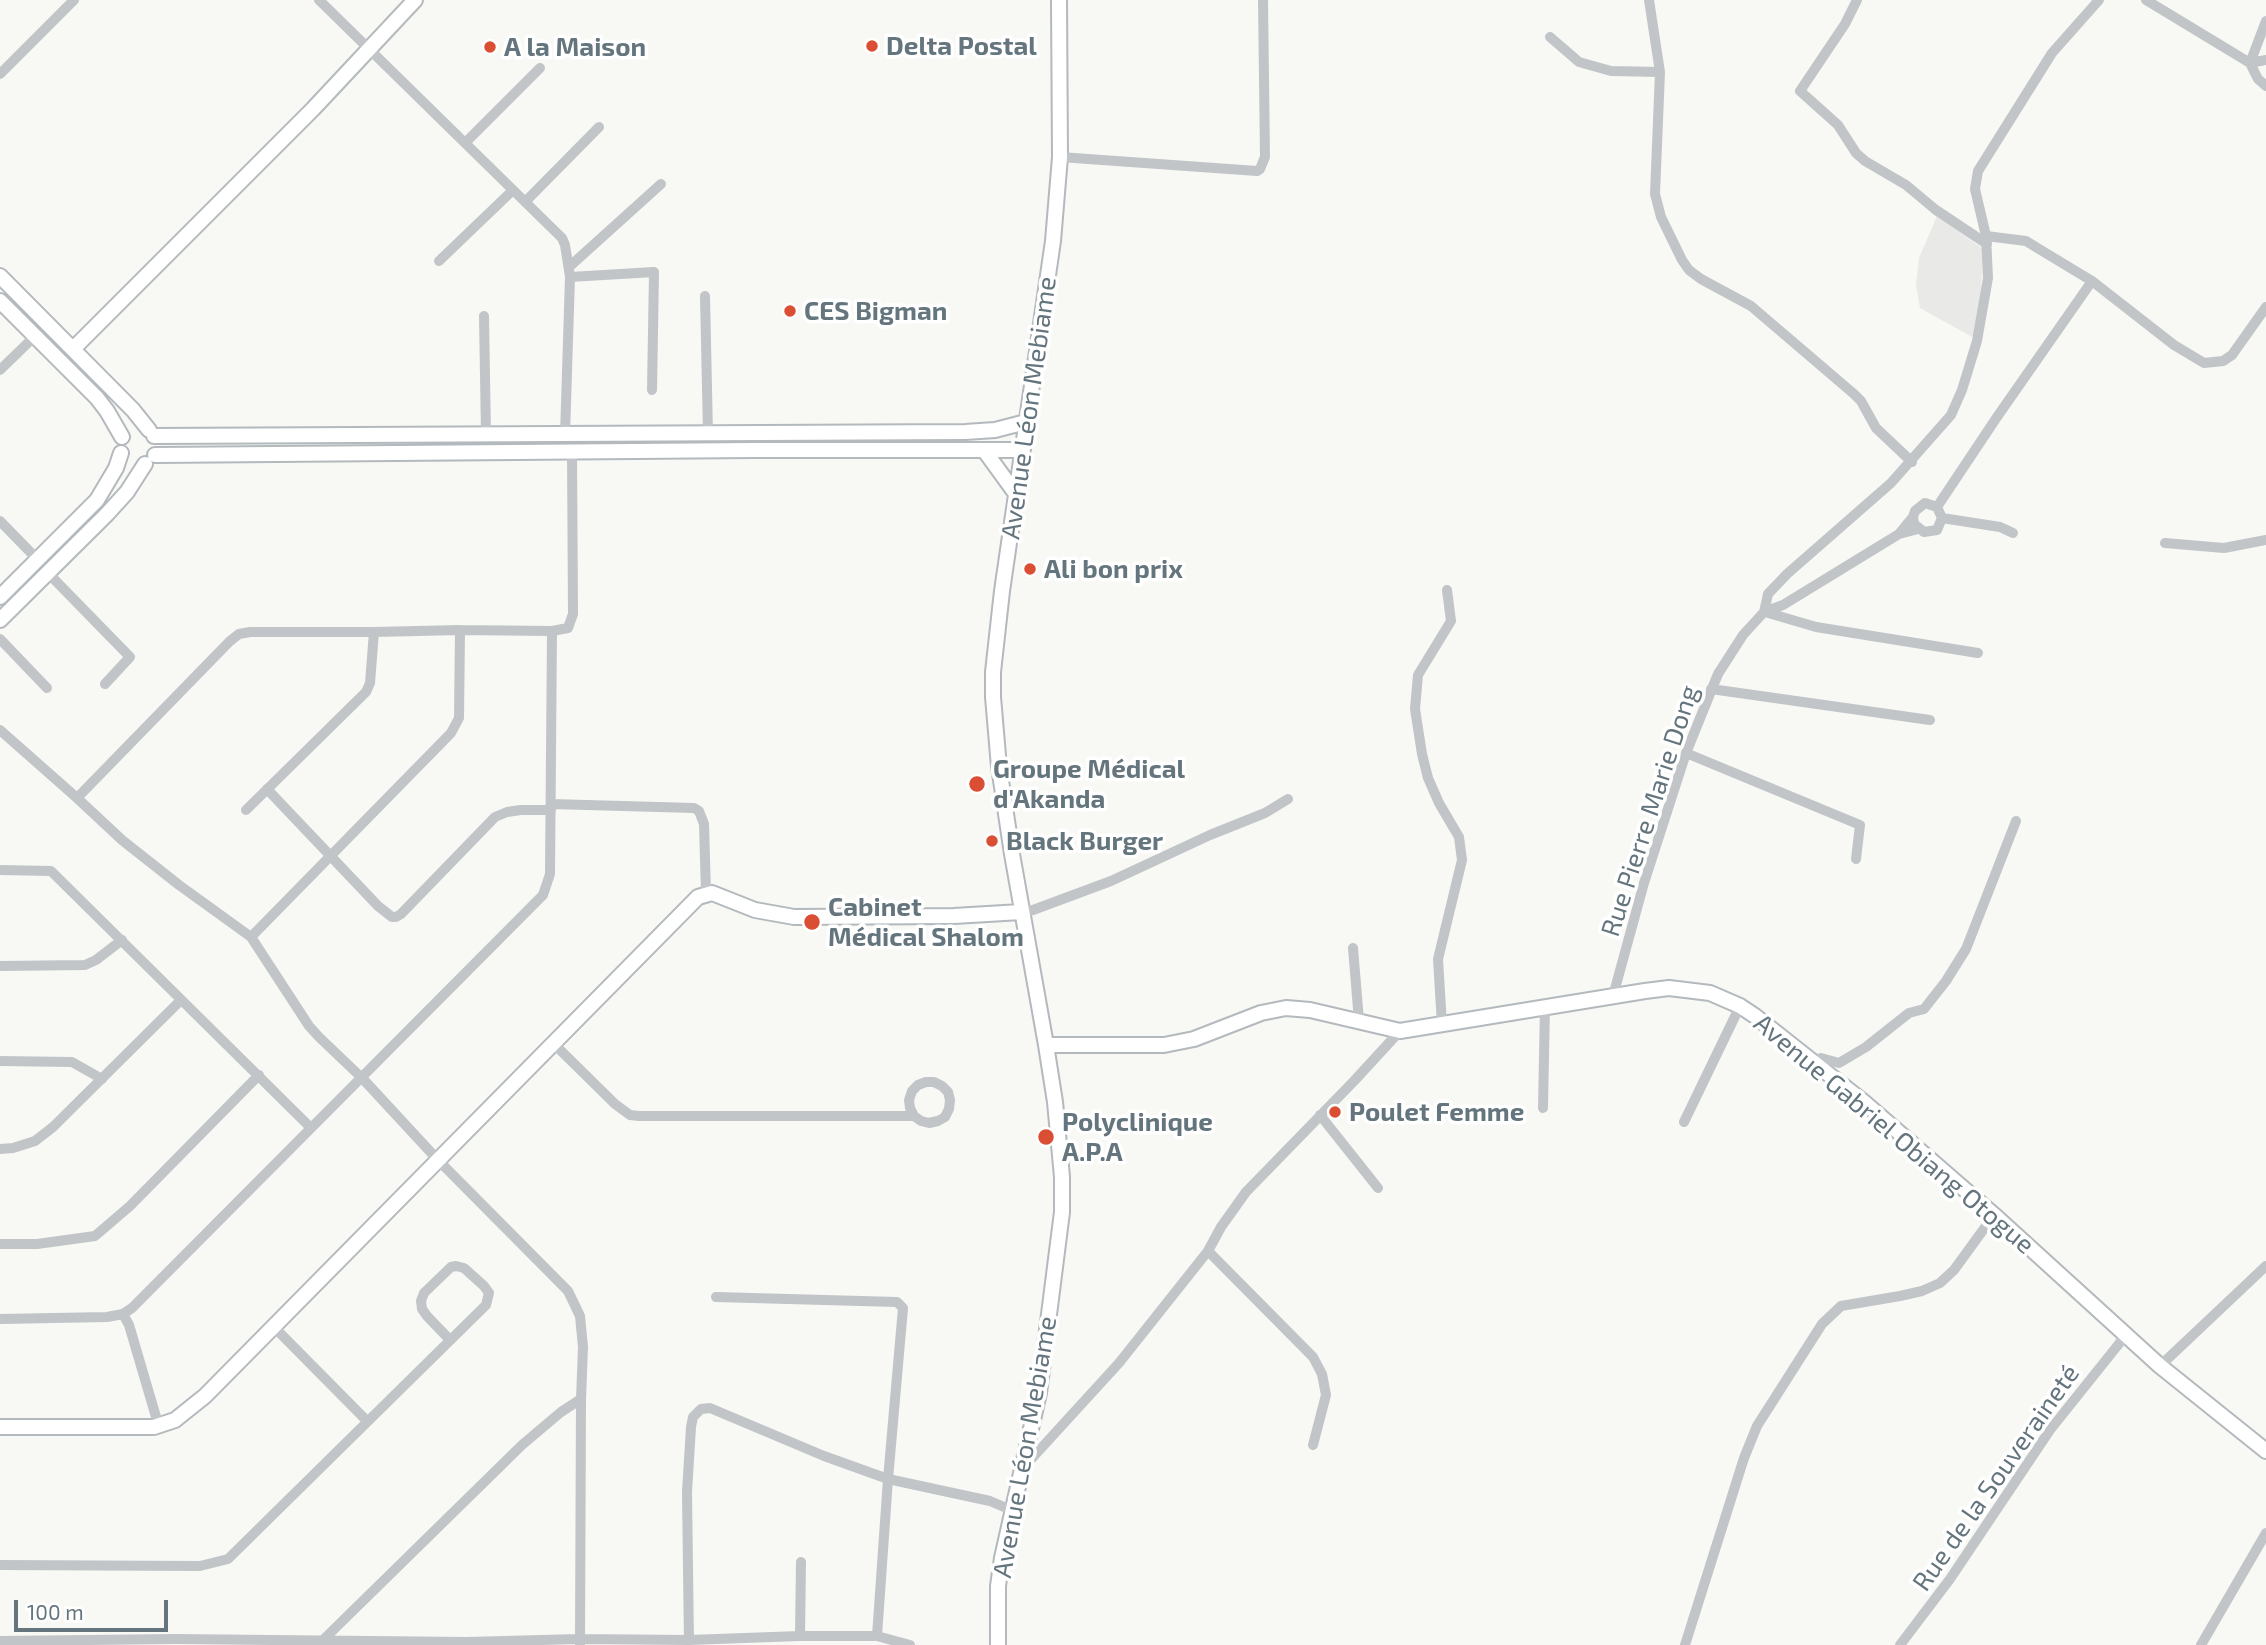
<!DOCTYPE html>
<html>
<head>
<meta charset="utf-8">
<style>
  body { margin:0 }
  #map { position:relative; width:2266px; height:1645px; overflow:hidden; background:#f8f8f5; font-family:"Exo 2",sans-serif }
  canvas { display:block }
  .scale { position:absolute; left:14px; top:1600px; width:154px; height:32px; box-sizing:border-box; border:4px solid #64757e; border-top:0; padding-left:9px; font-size:21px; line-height:24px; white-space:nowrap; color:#64757e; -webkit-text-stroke:5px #fff; paint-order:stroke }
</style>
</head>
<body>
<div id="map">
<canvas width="2266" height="1645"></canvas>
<div class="scale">100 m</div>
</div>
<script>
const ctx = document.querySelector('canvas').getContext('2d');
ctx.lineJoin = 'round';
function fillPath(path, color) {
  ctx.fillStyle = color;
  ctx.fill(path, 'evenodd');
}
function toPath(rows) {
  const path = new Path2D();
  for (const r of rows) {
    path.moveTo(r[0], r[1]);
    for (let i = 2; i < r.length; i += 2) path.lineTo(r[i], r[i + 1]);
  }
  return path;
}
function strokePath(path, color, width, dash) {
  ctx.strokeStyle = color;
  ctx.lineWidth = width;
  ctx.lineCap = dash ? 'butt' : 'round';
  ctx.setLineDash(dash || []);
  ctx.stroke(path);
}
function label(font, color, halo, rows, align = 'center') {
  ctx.font = font + ' "Exo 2",sans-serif';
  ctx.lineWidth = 7;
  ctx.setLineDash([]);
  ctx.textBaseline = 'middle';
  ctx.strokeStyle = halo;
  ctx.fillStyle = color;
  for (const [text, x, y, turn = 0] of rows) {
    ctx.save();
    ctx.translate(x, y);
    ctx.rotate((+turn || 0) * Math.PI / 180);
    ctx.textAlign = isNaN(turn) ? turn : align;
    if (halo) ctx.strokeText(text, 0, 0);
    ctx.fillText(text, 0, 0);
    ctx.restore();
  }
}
fillPath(toPath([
  [1937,216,1983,249,1981,289,1974,338,1920,308,1916,285,1919,258]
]), '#e9e9e8');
const secondary = toPath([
  [0,276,133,410,149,430],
  [0,301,97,398,107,411,122,437],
  [73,349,313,109,415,0],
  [154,436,965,432,995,430,1026,422],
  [984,450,1016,494],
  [155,455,754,450,1023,450],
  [0,597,97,500,116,468,121,453],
  [0,620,107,514,127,492,145,464],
  [1046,1045,1164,1045,1194,1039,1261,1013,1286,1008,1310,1010,1400,1031,1645,991,1669,988,1710,993,1740,1006,1755,1016,1865,1103,1994,1215,2160,1366,2266,1451],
  [0,1427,154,1427,175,1420,205,1396,698,897,712,893,755,910,794,917,954,916,1021,912],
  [998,1645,998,1586,1002,1558,1039,1393,1062,1212,1062,1177,1055,1102,1046,1045,1012,854,999,767,993,697,993,672,1002,591,1053,241,1060,157,1059,0]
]);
strokePath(secondary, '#b3b9bd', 18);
strokePath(toPath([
  [319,0,562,238,565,245,570,277,565,435],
  [1649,0,1660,72,1655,194,1661,217,1682,260,1689,270,1701,279,1751,306,1854,394,1861,401,1876,428,1912,462],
  [1857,0,1845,24,1800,91,1838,125,1856,153,1865,161,1906,185,1936,210,1987,244],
  [2146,0,2250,63,2258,79,2266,86],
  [1550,37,1579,62,1611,71,1660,72],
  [2250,63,2266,21],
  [2250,63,2266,60],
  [0,74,74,0],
  [465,143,540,68],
  [1060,157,1257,171,1260,169,1265,157,1263,0],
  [525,202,599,127],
  [1986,236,2026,241,2044,252,2092,281,2174,345,2204,363,2223,361,2232,355,2266,307],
  [439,261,512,191],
  [569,267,661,184],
  [570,277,654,272,652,390],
  [705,296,708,434],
  [484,316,486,435],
  [0,370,35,336],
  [1937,507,1997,417,2092,281],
  [1942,518,2000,527,2013,533],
  [0,521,37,559],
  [1899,534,1913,517,1915,511,1925,503,1937,507,1942,518,1937,530,1924,532,1914,524,1913,517],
  [2165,543,2224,548,2266,540],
  [48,573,130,657,105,684],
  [1764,612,1768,594,1787,574,1891,483,1951,415,1962,390,1977,341,1988,278,1986,236,1975,189,1978,171,2052,53,2099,0],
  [1765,612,1816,627,1978,653],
  [0,639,47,688],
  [1711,689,1930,720],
  [0,730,77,798],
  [1686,753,1860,825,1856,859],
  [267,789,378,906,392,917,396,917,401,914,495,817,507,812,521,810,551,810],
  [551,804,694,808,699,811,704,824,706,893],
  [246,810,366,692,370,683,374,632],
  [0,870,51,871,311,1128],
  [1021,912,1033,910,1111,881,1210,835,1265,813,1288,799],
  [251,937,451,733,459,718,460,630],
  [1353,948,1359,1021],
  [0,966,85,965,96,960,122,940],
  [1613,996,1644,883,1686,753,1718,674,1743,635,1764,612,1783,605,1899,534,1918,529],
  [1442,1025,1438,959,1462,860,1459,837,1439,803,1428,778,1422,754,1415,709,1418,675,1451,621,1447,590],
  [553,1043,615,1104,630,1115,639,1116,914,1116,921,1121,929,1123,938,1121,945,1117,949,1109,950,1100,948,1092,942,1086,934,1082,926,1082,918,1085,912,1091,909,1100,910,1108,914,1116],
  [0,1061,72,1062,102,1079],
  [1817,1064,1821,1058,1839,1063,1866,1047,1909,1013,1924,1009,1946,981,1966,949,2016,821],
  [1543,1108,1545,1006],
  [1320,1115,1378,1188],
  [1684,1122,1740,1006],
  [0,1149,13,1148,35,1141,53,1127,181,1000],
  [0,1244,37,1244,95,1236,130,1206,259,1075],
  [1208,1251,1313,1357,1322,1374,1326,1395,1313,1445],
  [716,1297,897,1302,903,1308,888,1479,877,1636],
  [123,1314,129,1325,159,1427],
  [0,1319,107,1317,123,1314,132,1308,543,895,550,874,552,631],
  [273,1326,367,1421],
  [2160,1366,2266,1266],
  [1024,1467,1119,1363,1208,1251,1221,1227,1246,1192,1354,1081,1400,1031],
  [0,1565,200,1566,228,1559,486,1305,489,1293,484,1286,464,1268,456,1266,451,1267,424,1293,421,1301,422,1309,427,1316,450,1340],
  [800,1636,877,1636,910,1645],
  [0,1641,176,1639,467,1642,579,1639,689,1640,800,1636,801,1562],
  [322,1641,522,1445,561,1412,581,1399,583,1347,580,1316,568,1291,437,1159,363,1079,319,1037,309,1026,251,937,179,885,122,840,77,798,230,641,239,634,250,632,374,632,460,630,552,631,568,628,573,614,572,452],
  [580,1644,581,1399],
  [689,1644,687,1492,691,1427,693,1417,701,1409,710,1408,824,1456,888,1479,990,1501,1011,1510],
  [1685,1645,1744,1458,1757,1426,1822,1324,1841,1306,1900,1296,1922,1291,1940,1283,1954,1270,1994,1215],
  [1900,1645,1950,1579,2050,1430,2126,1335],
  [2201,1645,2266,1533]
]), '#c1c5c8', 10);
strokePath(secondary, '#fff', 14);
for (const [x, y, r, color] of [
  [872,46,7,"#da4e33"],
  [490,47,7,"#da4e33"],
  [790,311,7,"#da4e33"],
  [1030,569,7,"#da4e33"],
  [977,784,9,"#da4e33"],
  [992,841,7,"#da4e33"],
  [812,922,9,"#da4e33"],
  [1335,1112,7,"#da4e33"],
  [1046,1137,9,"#da4e33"]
]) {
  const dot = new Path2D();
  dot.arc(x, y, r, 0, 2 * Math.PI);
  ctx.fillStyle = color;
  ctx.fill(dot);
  strokePath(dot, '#fff', 2.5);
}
label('bold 26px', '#64757e', '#fff', [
  ["Delta Postal",886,46],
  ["A la Maison",504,47],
  ["CES Bigman",804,311],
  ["Ali bon prix",1044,569],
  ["Groupe Médical",993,769],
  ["d'Akanda",993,799],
  ["Black Burger",1006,841],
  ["Cabinet",828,907],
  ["Médical Shalom",828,937],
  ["Poulet Femme",1349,1112],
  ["Polyclinique",1062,1122],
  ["A.P.A",1062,1152]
], 'left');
label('26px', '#64757e', '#fff', [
  ["Avenue Léon Mebiame",1029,408,-82],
  ["Rue Pierre Marie Dong",1650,811,-72],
  ["Avenue Gabriel Obiang Otogue",1894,1134,40],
  ["Avenue Léon Mebiame",1025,1447,-80],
  ["Rue de la Souveraineté",1996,1478,-55]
]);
</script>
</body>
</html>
